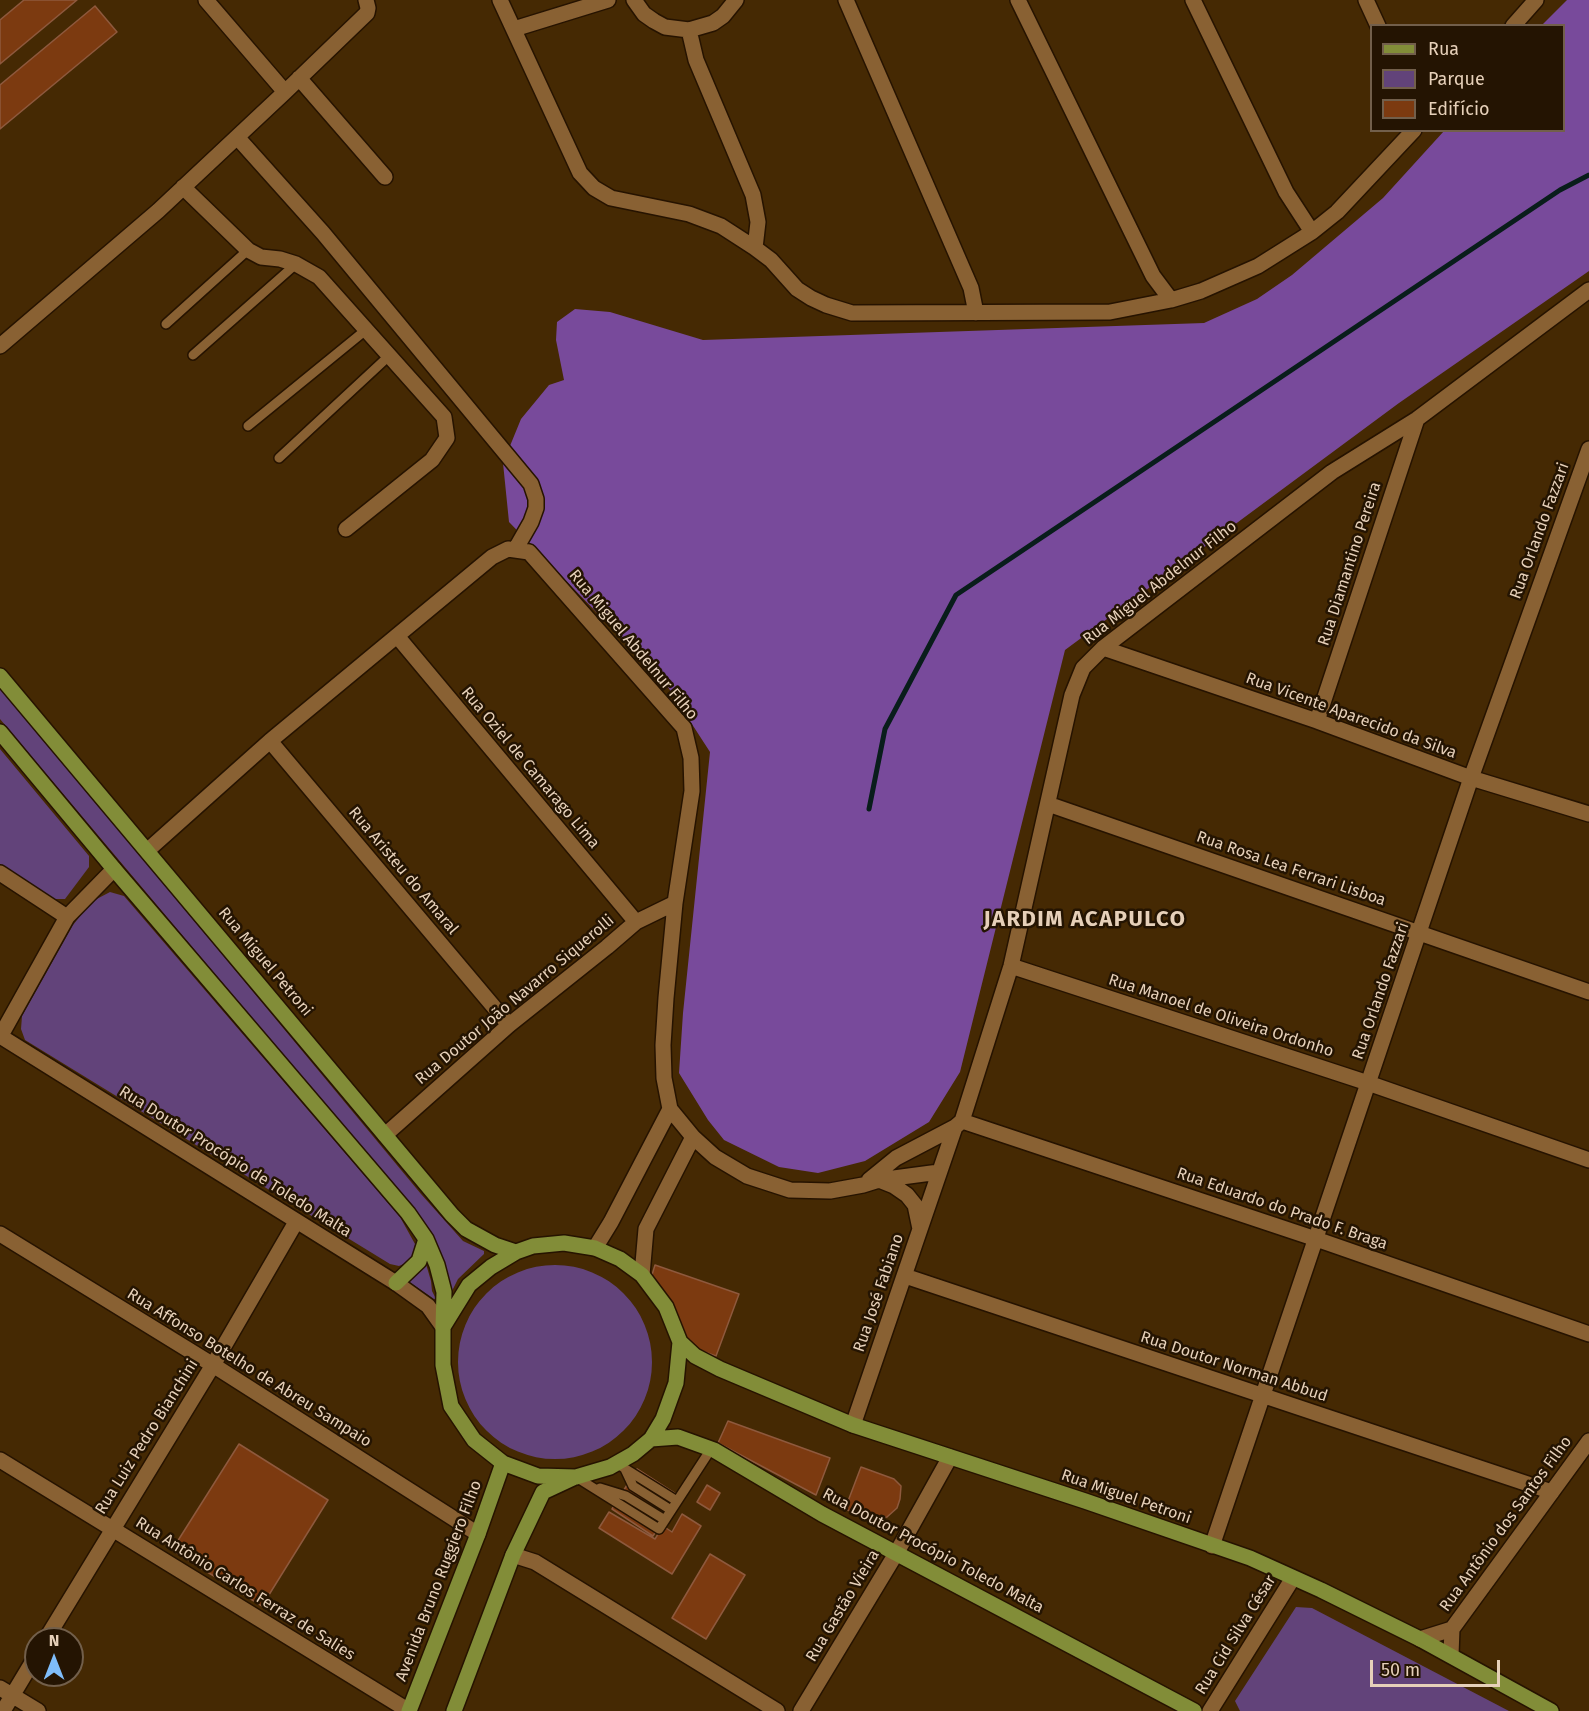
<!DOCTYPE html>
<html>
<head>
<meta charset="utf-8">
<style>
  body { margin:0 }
  #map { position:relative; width:1589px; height:1711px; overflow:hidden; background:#452903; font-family:"Fira Sans",sans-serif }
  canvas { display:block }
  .legend { position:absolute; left:1370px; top:24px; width:195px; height:108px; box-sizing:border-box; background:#241402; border:2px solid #725f4b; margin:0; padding:8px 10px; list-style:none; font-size:18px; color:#e6d0b9 }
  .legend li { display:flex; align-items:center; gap:12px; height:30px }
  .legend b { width:30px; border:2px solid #725f4b }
  .north { position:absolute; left:24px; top:1627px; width:60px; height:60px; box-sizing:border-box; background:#241402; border:2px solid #725f4b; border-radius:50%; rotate:0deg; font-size:16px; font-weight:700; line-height:24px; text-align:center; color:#e6d0b9 }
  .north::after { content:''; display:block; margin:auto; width:21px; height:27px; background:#7fbdfa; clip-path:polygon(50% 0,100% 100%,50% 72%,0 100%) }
  .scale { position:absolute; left:1370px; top:1660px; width:130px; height:27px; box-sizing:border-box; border:3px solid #e6d0b9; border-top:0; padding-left:8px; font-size:18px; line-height:21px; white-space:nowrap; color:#e6d0b9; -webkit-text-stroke:4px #241402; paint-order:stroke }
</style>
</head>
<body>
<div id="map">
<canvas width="1589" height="1711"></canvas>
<ul class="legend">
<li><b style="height:8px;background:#828d38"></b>Rua</li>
<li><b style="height:16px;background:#62437a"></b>Parque</li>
<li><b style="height:16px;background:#7c3a10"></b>Edifício</li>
</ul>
<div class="north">N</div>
<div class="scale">50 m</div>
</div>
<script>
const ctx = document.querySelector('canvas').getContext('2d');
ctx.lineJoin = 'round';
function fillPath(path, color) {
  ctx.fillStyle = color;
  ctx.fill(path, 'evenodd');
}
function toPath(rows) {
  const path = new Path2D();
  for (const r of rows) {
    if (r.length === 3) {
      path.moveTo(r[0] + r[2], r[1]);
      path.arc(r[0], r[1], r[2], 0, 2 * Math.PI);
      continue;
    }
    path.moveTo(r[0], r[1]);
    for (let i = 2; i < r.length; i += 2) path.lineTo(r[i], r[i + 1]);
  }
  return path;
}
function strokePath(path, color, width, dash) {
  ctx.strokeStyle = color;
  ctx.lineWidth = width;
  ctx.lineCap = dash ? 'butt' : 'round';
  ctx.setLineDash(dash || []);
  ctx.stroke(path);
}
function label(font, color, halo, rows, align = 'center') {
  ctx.font = font + ' "Fira Sans",sans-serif';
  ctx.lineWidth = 5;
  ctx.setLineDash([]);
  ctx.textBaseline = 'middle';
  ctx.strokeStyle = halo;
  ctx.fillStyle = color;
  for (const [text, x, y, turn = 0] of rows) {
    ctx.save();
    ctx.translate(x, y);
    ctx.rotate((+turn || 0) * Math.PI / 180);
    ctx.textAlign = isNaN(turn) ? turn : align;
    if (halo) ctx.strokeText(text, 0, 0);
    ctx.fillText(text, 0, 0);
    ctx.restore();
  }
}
fillPath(toPath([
  [0,687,421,1194,463,1241,484,1251,484,1254,458,1279,452,1291,450,1292,429,1236,317,1095,0,719],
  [0,749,89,856,89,867,65,899,52,899,0,865],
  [110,892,124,896,400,1217,415,1244,414,1253,408,1262,399,1266,390,1264,25,1040,21,1029,22,1016,73,925,91,902],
  [426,1264,431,1281,432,1291,436,1299,434,1299,408,1281],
  [555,1362,97],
  [1296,1607,1312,1608,1509,1711,1240,1711,1235,1701]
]), '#62437a');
fillPath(toPath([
  [1567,0,1589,0,1589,271,1399,403,1065,650,960,1072,929,1122,865,1161,818,1173,779,1167,724,1140,708,1120,679,1073,683,1013,710,752,666,684,509,522,503,463,521,419,549,385,564,380,556,340,557,322,575,309,610,312,703,340,1204,323,1257,299,1292,275,1383,198,1444,131,1564,130,1564,26,1542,25]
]), '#784a9b');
strokePath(toPath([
  [869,809,885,729,956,595,1560,190,1589,175]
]), '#091d1b', 5);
const building = toPath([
  [24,0,77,0,0,64,0,20,24,0],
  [95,6,117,32,0,129,0,85,95,6],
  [655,1265,739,1294,716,1356,693,1348,684,1335,651,1278,655,1265],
  [728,1421,830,1458,816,1495,718,1443,728,1421],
  [239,1444,328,1500,262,1606,172,1550,239,1444],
  [861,1467,894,1479,901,1486,900,1499,897,1508,887,1517,871,1519,845,1509,861,1467],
  [637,1469,679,1496,653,1536,612,1509,637,1469],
  [707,1485,720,1493,710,1510,697,1502,707,1485],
  [609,1512,655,1539,663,1526,672,1532,682,1514,701,1526,672,1574,599,1528,609,1512],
  [710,1554,745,1575,706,1639,672,1618,710,1554]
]);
fillPath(building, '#7c3a10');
strokePath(building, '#8e593d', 1.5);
const service = toPath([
  [166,324,248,250],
  [193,355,296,264],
  [248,426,367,329],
  [279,458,390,355],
  [616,1463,677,1501],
  [625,1469,633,1486,671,1510],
  [576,1477,659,1529,711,1449],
  [600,1488,626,1496,665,1520]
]);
const minor = toPath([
  [206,0,285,92],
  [500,0,580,173,594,188,611,198,689,214,721,226,755,248,771,260,797,289,811,298,826,305,852,313,1110,312,1171,300,1201,291,1258,266,1312,232,1337,212,1414,130],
  [634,0,644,14,654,21,665,27,689,30,713,23,723,16,736,0],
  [846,0,971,288,976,313],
  [1018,0,1153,276,1171,300],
  [1193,0,1286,192,1312,232],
  [1366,0,1378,26],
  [1513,26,1536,0],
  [514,29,608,0],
  [689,30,696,60,753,195,758,222,755,248],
  [299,78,385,177],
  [237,137,323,233,531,484,536,499,536,508,531,522,515,550],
  [183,187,248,250,261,257,280,259,296,264,319,277,444,417,447,438,432,460,346,529],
  [0,346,158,211,285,92,367,13,368,8,366,0],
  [397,636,636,922],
  [1103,648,1317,721,1471,778,1589,814],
  [1317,721,1417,419],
  [270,741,509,1025],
  [1048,804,1589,992],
  [148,850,270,741,492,557,508,549,529,552,684,728,691,758,692,791,675,903,666,998,663,1045,664,1078,670,1109,693,1137,715,1157,747,1176,790,1190,830,1191,863,1185,879,1180,939,1172],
  [0,873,67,917],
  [1011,966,1368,1083,1589,1160],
  [0,1036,396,1283,428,1306,443,1327],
  [0,1037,67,917,114,869],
  [962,1121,1316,1239,1589,1334],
  [385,1135,509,1025,607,947,636,922,675,903],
  [869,1180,896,1158,955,1127],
  [879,1180,894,1186,907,1195,915,1205,920,1229],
  [0,1234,213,1365,478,1534],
  [595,1248,611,1222,670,1109],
  [642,1275,646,1229,693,1137],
  [905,1276,1552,1492],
  [853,1425,955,1127,962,1121,1011,966,1072,695,1083,668,1103,648,1332,472,1417,419,1589,290],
  [0,1460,409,1711],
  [1212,1546,1471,778,1589,449],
  [513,1555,535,1562,777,1711],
  [46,1639,213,1365,296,1222],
  [1420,1639,1452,1629],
  [1451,1655,1452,1629,1589,1441],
  [0,1688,38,1711],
  [3,1711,36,1656],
  [801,1711,897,1552,950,1457],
  [1210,1711,1293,1578]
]);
const primary = toPath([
  [0,676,452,1215,466,1229,495,1245,516,1252],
  [0,732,114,869,408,1213,426,1239,437,1265,444,1292,443,1327],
  [564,1243,595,1248,620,1259,642,1275,666,1307,680,1342,676,1383,663,1419,651,1439,633,1454,610,1467,576,1477,538,1476,503,1463,474,1440,451,1406,443,1365,443,1327,469,1285,491,1267,516,1252,533,1246,564,1243],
  [396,1283,419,1261,426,1239],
  [680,1342,695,1356,720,1369,853,1425,1085,1501,1250,1558,1321,1590,1420,1639,1551,1711],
  [651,1439,678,1437,714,1450,822,1514,1194,1711],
  [409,1711,478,1534,503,1463],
  [454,1711,513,1555,543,1492,573,1478]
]);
strokePath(service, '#261300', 12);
strokePath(minor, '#261300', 18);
strokePath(primary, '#261300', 18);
strokePath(service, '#896133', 9);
strokePath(minor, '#896133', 15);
strokePath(primary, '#828d38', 15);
label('16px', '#e6d0b9', '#241402', [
  ["Rua Orlando Fazzari",1540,531,-70],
  ["Rua Diamantino Pereira",1350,564,-72],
  ["Rua Miguel Abdelnur Filho",1160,583,-38],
  ["Rua Miguel Abdelnur Filho",633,645,50],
  ["Rua Vicente Aparecido da Silva",1351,716,20],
  ["Rua Oziel de Camarago Lima",530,768,50],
  ["Rua Rosa Lea Ferrari Lisboa",1291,869,19],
  ["Rua Aristeu do Amaral",403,871,50],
  ["Rua Miguel Petroni",265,962,50],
  ["Rua Orlando Fazzari",1381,991,-71],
  ["Rua Doutor João Navarro Siquerolli",515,1000,-40],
  ["Rua Manoel de Oliveira Ordonho",1221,1016,18],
  ["Rua Doutor Procópio de Toledo Malta",235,1162,32],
  ["Rua Eduardo do Prado F. Braga",1282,1209,19],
  ["Rua José Fabiano",879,1293,-71],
  ["Rua Doutor Norman Abbud",1234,1367,18],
  ["Rua Affonso Botelho de Abreu Sampaio",249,1368,32],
  ["Rua Luiz Pedro Bianchini",147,1437,-58],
  ["Rua Miguel Petroni",1126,1497,19],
  ["Rua Antônio dos Santos Filho",1506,1524,-54],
  ["Rua Doutor Procópio Toledo Malta",933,1551,28],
  ["Avenida Bruno Ruggiero Filho",439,1581,-69],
  ["Rua Antônio Carlos Ferraz de Salies",245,1589,32],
  ["Rua Gastão Vieira",843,1606,-59],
  ["Rua Cid Silva César",1236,1635,-58]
]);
ctx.letterSpacing = '1.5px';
label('bold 22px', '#e6d0b9', '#241402', [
  ["JARDIM ACAPULCO",1085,920]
]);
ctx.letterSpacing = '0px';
</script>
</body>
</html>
